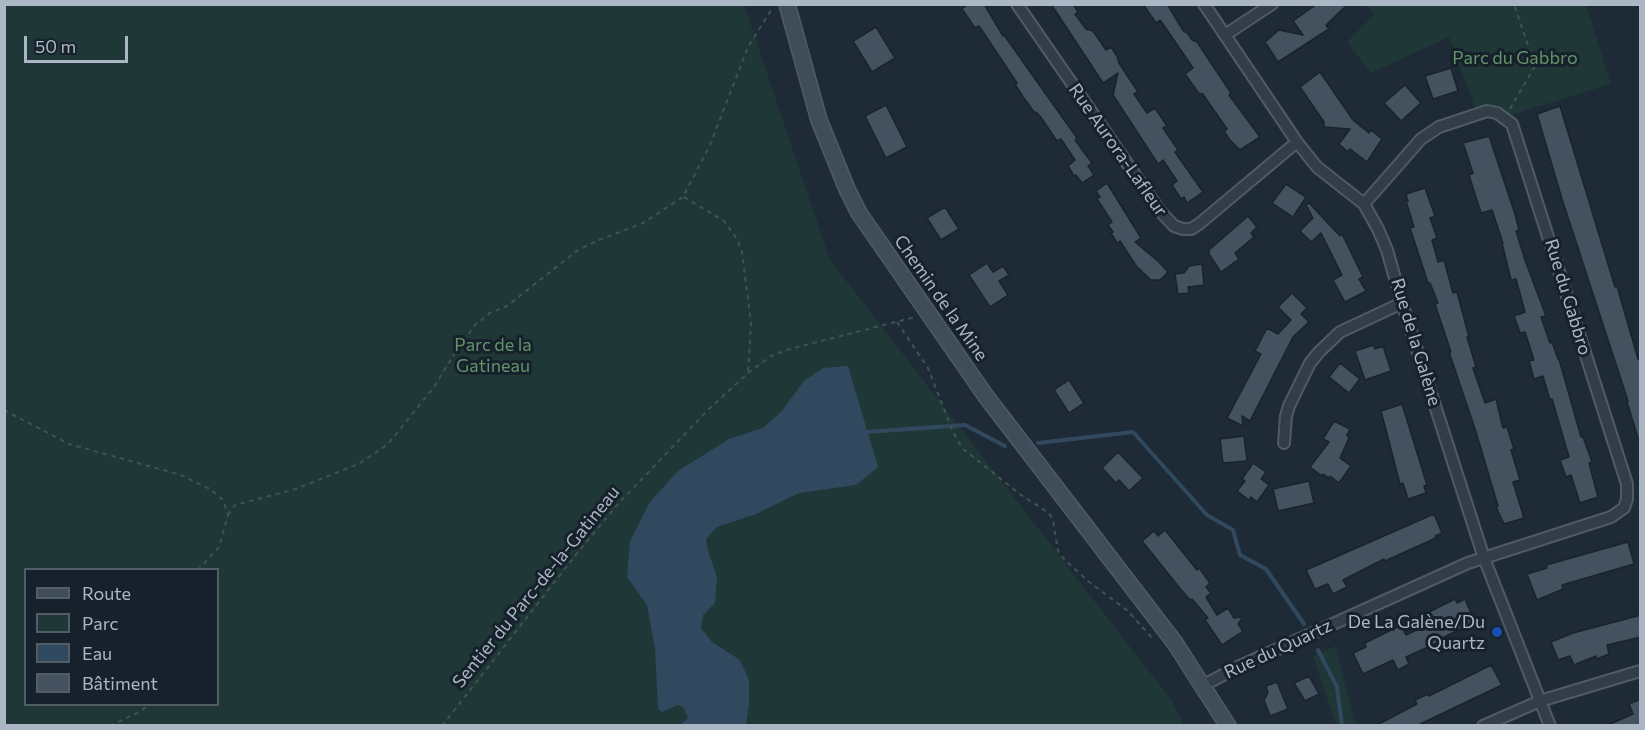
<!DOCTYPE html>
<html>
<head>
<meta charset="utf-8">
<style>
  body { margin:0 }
  #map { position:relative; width:1645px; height:730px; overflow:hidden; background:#1e2b36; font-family:Commissioner,sans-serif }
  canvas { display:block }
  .frame { position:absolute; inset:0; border:6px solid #abb7c4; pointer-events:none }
  .legend { position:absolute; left:24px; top:568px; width:195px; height:138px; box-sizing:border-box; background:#17212b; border:2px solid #525d68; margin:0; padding:8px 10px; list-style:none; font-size:18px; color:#abb7c4 }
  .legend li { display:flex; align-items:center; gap:12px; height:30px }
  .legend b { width:30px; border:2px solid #525d68 }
  .scale { position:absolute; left:24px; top:36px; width:104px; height:27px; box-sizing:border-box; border:3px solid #abb7c4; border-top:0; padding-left:8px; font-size:18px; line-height:21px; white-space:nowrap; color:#abb7c4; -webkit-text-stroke:4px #17212b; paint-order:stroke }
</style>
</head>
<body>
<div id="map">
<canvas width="1645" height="730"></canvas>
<div class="frame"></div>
<ul class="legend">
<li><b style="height:8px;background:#3f4c5a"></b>Route</li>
<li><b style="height:16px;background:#203737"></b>Parc</li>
<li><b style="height:16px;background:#30495e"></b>Eau</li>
<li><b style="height:16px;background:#445260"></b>Bâtiment</li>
</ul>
<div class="scale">50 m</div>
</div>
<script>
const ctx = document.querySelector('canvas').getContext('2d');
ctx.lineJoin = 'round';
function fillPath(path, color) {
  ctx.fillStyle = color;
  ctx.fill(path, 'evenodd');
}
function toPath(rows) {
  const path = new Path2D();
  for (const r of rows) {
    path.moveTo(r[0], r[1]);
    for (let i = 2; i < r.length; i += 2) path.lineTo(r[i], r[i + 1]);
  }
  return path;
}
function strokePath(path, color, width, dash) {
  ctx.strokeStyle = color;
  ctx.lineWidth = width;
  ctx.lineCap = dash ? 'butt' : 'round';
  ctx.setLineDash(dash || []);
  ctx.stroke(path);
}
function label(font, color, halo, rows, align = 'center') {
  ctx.font = font + ' Commissioner,sans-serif';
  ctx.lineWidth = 6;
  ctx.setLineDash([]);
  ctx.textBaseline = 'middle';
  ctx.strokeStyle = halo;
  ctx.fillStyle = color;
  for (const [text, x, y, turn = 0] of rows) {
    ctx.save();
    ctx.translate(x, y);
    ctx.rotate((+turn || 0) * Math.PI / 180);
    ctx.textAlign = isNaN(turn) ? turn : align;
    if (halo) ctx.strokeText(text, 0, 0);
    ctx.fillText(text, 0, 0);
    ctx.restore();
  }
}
fillPath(toPath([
  [4,5,744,5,830,260,1172,701,1184,725,5,725],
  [26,570,218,570,218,704,26,704],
  [1366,5,1586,5,1611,84,1505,117,1477,113,1449,37,1371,73,1347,42,1375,14],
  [1336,646,1350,702,1356,725,1336,725,1313,656]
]), '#203737');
fillPath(toPath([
  [848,366,878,467,856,485,799,493,756,514,717,527,706,539,708,551,717,577,715,603,703,615,701,628,712,642,740,660,749,680,749,705,746,725,680,725,688,718,684,708,678,705,662,712,658,709,655,649,647,605,627,577,630,541,650,502,678,471,729,439,763,428,781,412,804,381,823,368]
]), '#30495e');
strokePath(toPath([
  [867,432,965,425,1005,446],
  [1038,443,1133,432,1207,515,1233,530,1240,555,1266,569,1304,624],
  [1318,650,1337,687,1342,726]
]), '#30495e', 4);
const building = toPath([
  [968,4,984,4,1003,36,1004,35,1077,138,1075,140,1092,163,1088,166,1094,175,1082,183,1076,175,1074,176,1068,166,1075,160,1061,139,1057,141,1040,116,1036,112,1035,113,1023,97,1015,84,1017,83,979,26,975,28,962,9,968,4],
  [1051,4,1073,4,1078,12,1075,14,1086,29,1093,31,1106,50,1111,47,1117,56,1119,63,1138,92,1134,94,1147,113,1155,108,1167,126,1163,128,1178,150,1175,152,1203,192,1187,203,1184,197,1181,199,1172,185,1177,181,1163,160,1158,164,1113,95,1118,73,1103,83,1051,4],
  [1143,4,1167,4,1184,32,1186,31,1192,40,1197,42,1231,93,1229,95,1260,137,1240,150,1230,140,1224,131,1227,129,1202,93,1200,95,1185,74,1193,68,1165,27,1160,20,1156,23,1143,4],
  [1317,4,1348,4,1326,25,1329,29,1278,62,1265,42,1279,30,1303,35,1293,21,1317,4],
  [876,27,895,58,872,72,853,41,876,27],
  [1451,68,1458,91,1433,99,1425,76,1451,68],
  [1320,72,1353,120,1369,133,1371,130,1382,139,1367,162,1350,149,1348,152,1339,144,1350,129,1324,127,1324,122,1300,87,1320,72],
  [1405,85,1421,103,1401,121,1384,103,1405,85],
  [886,105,907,147,886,158,865,116,886,105],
  [1560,106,1615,287,1617,286,1638,359,1641,358,1641,437,1638,438,1627,402,1628,401,1562,199,1537,114,1560,106],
  [1489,136,1515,214,1519,230,1516,231,1525,260,1546,316,1541,317,1550,343,1552,342,1558,359,1559,359,1581,437,1583,437,1592,462,1589,463,1598,497,1580,503,1571,475,1566,477,1560,460,1569,457,1552,399,1550,400,1543,376,1534,379,1529,361,1534,360,1525,332,1520,333,1514,316,1525,312,1516,279,1511,280,1502,243,1503,243,1492,210,1481,213,1469,175,1473,173,1463,143,1489,136],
  [1107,183,1141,238,1135,242,1159,262,1168,272,1160,280,1151,280,1137,267,1120,241,1117,243,1111,233,1113,232,1108,225,1112,222,1097,199,1100,197,1096,191,1107,183],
  [1286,184,1306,197,1293,217,1272,203,1286,184],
  [1425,188,1435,216,1430,218,1437,238,1432,240,1438,262,1444,260,1453,293,1457,292,1469,337,1467,337,1476,367,1473,368,1485,403,1496,399,1503,428,1507,427,1514,449,1511,450,1520,480,1513,482,1524,518,1504,524,1496,507,1498,506,1476,432,1449,352,1451,352,1435,304,1438,303,1430,283,1428,283,1410,228,1414,227,1406,201,1408,201,1406,194,1425,188],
  [1309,203,1340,236,1342,234,1363,277,1359,279,1366,291,1345,302,1333,280,1342,275,1321,233,1311,242,1300,231,1313,218,1306,205,1309,203],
  [945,207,959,229,941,240,927,218,945,207],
  [1248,216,1257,227,1251,233,1254,237,1235,253,1239,259,1221,272,1209,254,1209,250,1248,216],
  [987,263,993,272,1003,266,1009,275,999,281,1008,295,990,307,969,275,987,263],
  [1202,264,1204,285,1188,287,1189,293,1178,294,1175,274,1184,273,1189,266,1202,264],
  [1292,293,1307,308,1301,314,1309,322,1293,337,1250,421,1242,416,1243,426,1227,418,1261,354,1255,351,1267,328,1278,334,1291,320,1278,307,1292,293],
  [1373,345,1375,349,1383,346,1391,371,1365,380,1355,351,1373,345],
  [1340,363,1360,379,1349,393,1329,377,1340,363],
  [1069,380,1084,403,1069,413,1054,390,1069,380],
  [1402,404,1427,485,1424,486,1426,493,1408,499,1403,483,1400,484,1381,411,1402,404],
  [1334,421,1350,429,1347,435,1349,438,1340,458,1351,466,1339,483,1330,476,1329,478,1323,474,1322,476,1310,467,1329,442,1323,439,1334,421],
  [1244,436,1247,461,1223,463,1220,439,1244,436],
  [1118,452,1143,478,1129,491,1119,480,1116,483,1102,468,1118,452],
  [1253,463,1266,472,1261,479,1269,485,1257,502,1251,497,1249,500,1237,491,1245,481,1242,479,1253,463],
  [1309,481,1314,503,1278,511,1273,489,1309,481],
  [1434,514,1442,533,1435,536,1436,538,1385,561,1384,559,1343,580,1347,587,1333,594,1328,584,1315,589,1306,570,1434,514],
  [1165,530,1197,570,1199,568,1210,583,1206,587,1211,593,1206,597,1217,615,1228,608,1234,618,1243,617,1238,624,1243,631,1222,645,1205,620,1208,618,1192,599,1190,600,1178,586,1142,541,1154,531,1158,536,1165,530],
  [1628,542,1634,564,1562,585,1563,589,1537,600,1527,574,1547,568,1546,565,1628,542],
  [1455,599,1457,603,1465,599,1475,622,1444,637,1446,639,1406,657,1409,664,1398,670,1393,660,1363,674,1353,653,1366,647,1365,643,1401,625,1406,635,1427,625,1423,615,1455,599],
  [1641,615,1641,637,1607,645,1609,654,1597,659,1596,656,1574,665,1570,656,1558,660,1551,642,1573,633,1641,615],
  [1491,665,1502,685,1416,726,1375,726,1417,704,1415,700,1428,694,1429,696,1491,665],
  [1309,676,1319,694,1305,701,1294,683,1309,676],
  [1277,682,1288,709,1270,716,1264,700,1268,693,1266,686,1277,682],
  [1641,699,1641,726,1606,726,1633,714,1629,704,1641,699]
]);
fillPath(building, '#445260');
strokePath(building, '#19232d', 1.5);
const street = toPath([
  [1017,4,1160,211,1174,226,1183,229,1191,229,1199,224,1297,142],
  [1204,4,1297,142,1317,167,1364,204,1378,229,1387,250,1402,303,1484,558,1550,726],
  [1225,35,1272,4],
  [1284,443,1286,416,1289,406,1310,363,1319,352,1340,332,1402,303],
  [1204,685,1240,666,1468,563,1611,517,1624,508,1627,499,1627,484,1512,124,1497,113,1487,111,1439,127,1421,139,1364,204],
  [1483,726,1540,701,1640,671]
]);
const secondary = toPath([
  [787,4,819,120,847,189,859,213,985,395,1175,643,1228,726]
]);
strokePath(street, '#4f5a65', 14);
strokePath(secondary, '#4f5a65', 18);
strokePath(toPath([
  [1510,109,1535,66,1514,4],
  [684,197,724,221,737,239,742,252,751,323,748,373],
  [897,322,928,368,953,432,962,448,1021,495,1049,513,1053,520,1058,551,1064,559,1089,582,1128,611,1152,638],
  [4,410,69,444,181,475,210,489,223,500,228,515,219,547,198,570],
  [228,515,235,505,296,489,358,464,374,454,388,444,434,387,453,356,475,325,490,313,507,306,578,250,599,240,643,223,683,197,710,145,748,47,773,7],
  [110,726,141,711,149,704],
  [442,726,578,552,619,503,708,410,748,373,771,356,786,350,915,317]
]), '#3e5454', 2, [4.5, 4.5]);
strokePath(street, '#323d47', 10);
strokePath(secondary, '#3f4c5a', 15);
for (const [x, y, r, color] of [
  [1497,632,6,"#1a4fb4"]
]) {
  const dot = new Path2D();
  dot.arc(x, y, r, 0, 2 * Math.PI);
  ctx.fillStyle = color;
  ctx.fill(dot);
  strokePath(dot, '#17212b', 2);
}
label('18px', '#639469', '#17212b', [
  ["Parc du Gabbro",1515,58],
  ["Parc de la",493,345],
  ["Gatineau",493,366]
]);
label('18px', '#abb7c4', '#17212b', [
  ["Rue Aurora-Lafleur",1118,150,55],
  ["Rue du Gabbro",1568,297,73],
  ["Chemin de la Mine",941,298,55],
  ["Rue de la Galène",1416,342,73],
  ["Sentier du Parc-de-la-Gatineau",536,587,-51],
  ["Rue du Quartz",1278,649,-25]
]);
label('18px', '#abb7c4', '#17212b', [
  ["De La Galène/Du",1485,622],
  ["Quartz",1485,643]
], 'right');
</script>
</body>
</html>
